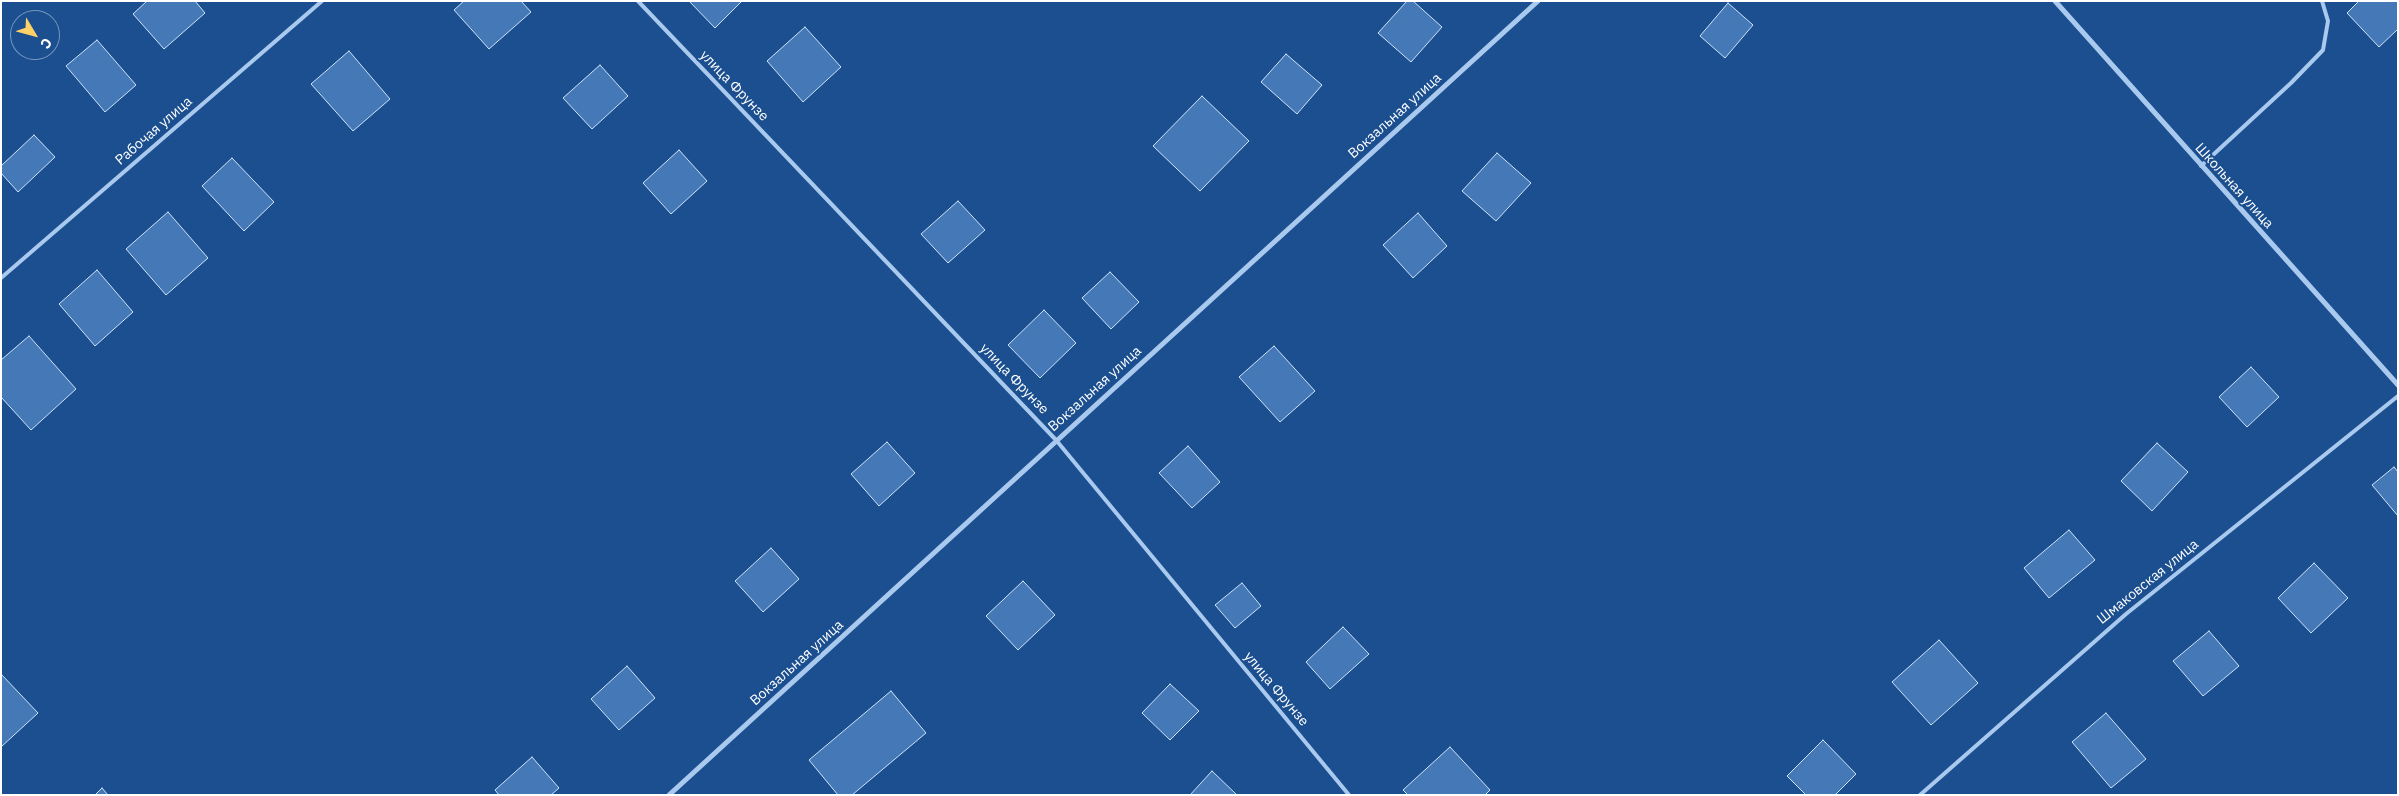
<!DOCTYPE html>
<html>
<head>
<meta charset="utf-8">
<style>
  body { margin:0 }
  #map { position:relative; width:2399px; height:796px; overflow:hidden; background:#1b4f8f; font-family:"IBM Plex Sans",sans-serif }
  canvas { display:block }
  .frame { position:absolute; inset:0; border:2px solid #fff; pointer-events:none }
  .north { position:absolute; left:10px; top:10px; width:50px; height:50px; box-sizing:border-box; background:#1b4f8f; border:1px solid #7695bc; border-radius:50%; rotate:127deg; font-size:14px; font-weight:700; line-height:20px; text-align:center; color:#fff }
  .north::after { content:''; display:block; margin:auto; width:18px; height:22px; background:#ffd166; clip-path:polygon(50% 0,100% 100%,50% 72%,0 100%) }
</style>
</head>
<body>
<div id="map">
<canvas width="2399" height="796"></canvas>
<div class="frame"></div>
<div class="north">С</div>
</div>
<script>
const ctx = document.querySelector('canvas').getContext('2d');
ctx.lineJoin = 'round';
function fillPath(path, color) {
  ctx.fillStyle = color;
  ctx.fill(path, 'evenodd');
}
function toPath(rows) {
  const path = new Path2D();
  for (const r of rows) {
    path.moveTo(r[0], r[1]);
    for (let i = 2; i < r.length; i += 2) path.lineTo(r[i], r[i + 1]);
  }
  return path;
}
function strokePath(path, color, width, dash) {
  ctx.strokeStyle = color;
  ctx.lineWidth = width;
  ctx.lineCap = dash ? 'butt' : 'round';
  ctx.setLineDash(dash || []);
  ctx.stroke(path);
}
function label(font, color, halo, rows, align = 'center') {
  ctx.font = font + ' "IBM Plex Sans",sans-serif';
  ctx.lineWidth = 4;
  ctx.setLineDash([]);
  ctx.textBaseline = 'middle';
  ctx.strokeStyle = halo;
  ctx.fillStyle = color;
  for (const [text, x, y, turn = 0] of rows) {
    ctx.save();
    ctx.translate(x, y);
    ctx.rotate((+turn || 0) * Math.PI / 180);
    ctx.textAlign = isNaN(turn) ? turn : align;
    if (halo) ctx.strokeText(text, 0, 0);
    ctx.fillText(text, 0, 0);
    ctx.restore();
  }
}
const building = toPath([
  [147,1,195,1,205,13,164,49,133,14,147,1],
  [464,1,521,1,531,12,489,49,454,10,464,1],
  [689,1,742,1,715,28,689,1],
  [1407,1,1413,1,1442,27,1411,62,1378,33,1407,1],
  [2359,1,2398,1,2398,29,2379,47,2347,13,2359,1],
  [1728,3,1753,25,1725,58,1700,36,1728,3],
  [805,27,841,67,803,102,767,61,805,27],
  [97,40,136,85,105,112,66,66,97,40],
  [349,51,390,99,353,131,311,84,349,51],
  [1286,54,1322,85,1297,114,1261,82,1286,54],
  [600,65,628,96,592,129,563,98,600,65],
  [1202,96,1249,141,1200,191,1153,146,1202,96],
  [34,135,55,157,18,192,1,173,1,166,34,135],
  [679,150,707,181,671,214,643,183,679,150],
  [1497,153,1531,183,1496,221,1462,191,1497,153],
  [232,158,274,202,244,231,202,186,232,158],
  [958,201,985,230,948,263,921,234,958,201],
  [168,212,208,258,166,295,126,249,168,212],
  [1418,213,1447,246,1413,278,1383,245,1418,213],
  [97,270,133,312,95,346,59,304,97,270],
  [1110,272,1139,302,1111,329,1082,298,1110,272],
  [1044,310,1076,343,1040,378,1008,345,1044,310],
  [29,336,76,389,31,430,1,397,1,360,29,336],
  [1274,346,1315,391,1280,422,1239,377,1274,346],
  [2251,367,2279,397,2247,427,2219,397,2251,367],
  [887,442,915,473,879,506,851,474,887,442],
  [2157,443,2188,472,2152,511,2121,481,2157,443],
  [1188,446,1220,482,1192,508,1159,473,1188,446],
  [2394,467,2398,472,2398,516,2372,485,2394,467],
  [2069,530,2095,560,2049,598,2024,568,2069,530],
  [771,548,799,579,763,612,735,581,771,548],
  [2314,563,2348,598,2311,633,2278,598,2314,563],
  [1023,581,1055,615,1018,650,986,616,1023,581],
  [1242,583,1261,606,1235,628,1215,605,1242,583],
  [1343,627,1369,654,1330,689,1306,662,1343,627],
  [2209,631,2239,666,2203,696,2173,661,2209,631],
  [1939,640,1978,683,1931,725,1892,682,1939,640],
  [627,666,655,698,619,730,591,699,627,666],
  [1,674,38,713,1,747,1,674],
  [1170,684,1199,711,1170,740,1142,713,1170,684],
  [891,691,926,733,852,795,838,795,809,760,891,691],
  [2106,713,2146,759,2111,788,2072,742,2106,713],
  [1823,740,1856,774,1835,795,1806,795,1787,776,1823,740],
  [1450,747,1490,790,1485,795,1408,795,1403,790,1450,747],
  [532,757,559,788,551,795,499,795,495,790,532,757],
  [1212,771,1237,795,1190,795,1212,771],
  [102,788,108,795,95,795,102,788]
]);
fillPath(building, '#4478b7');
strokePath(building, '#cfe3fa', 1);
strokePath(toPath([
  [638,1,1056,440,1349,795],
  [2201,166,2291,83,2323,50,2328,21,2322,1],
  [1,278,322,1],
  [1920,795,2126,614,2398,396]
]), '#a9c9ee', 4);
strokePath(toPath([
  [2055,1,2398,385],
  [669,795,1538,1]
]), '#a9c9ee', 5);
label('14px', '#fff', '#1b4f8f', [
  ["улица Фрунзе",734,86,46],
  ["Вокзальная улица",1395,116,-42],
  ["Рабочая улица",154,131,-41],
  ["Школьная улица",2234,186,48],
  ["улица Фрунзе",1014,379,46],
  ["Вокзальная улица",1095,389,-42],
  ["Шмаковская улица",2148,582,-39],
  ["Вокзальная улица",797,663,-42],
  ["улица Фрунзе",1276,689,50]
]);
</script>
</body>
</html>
